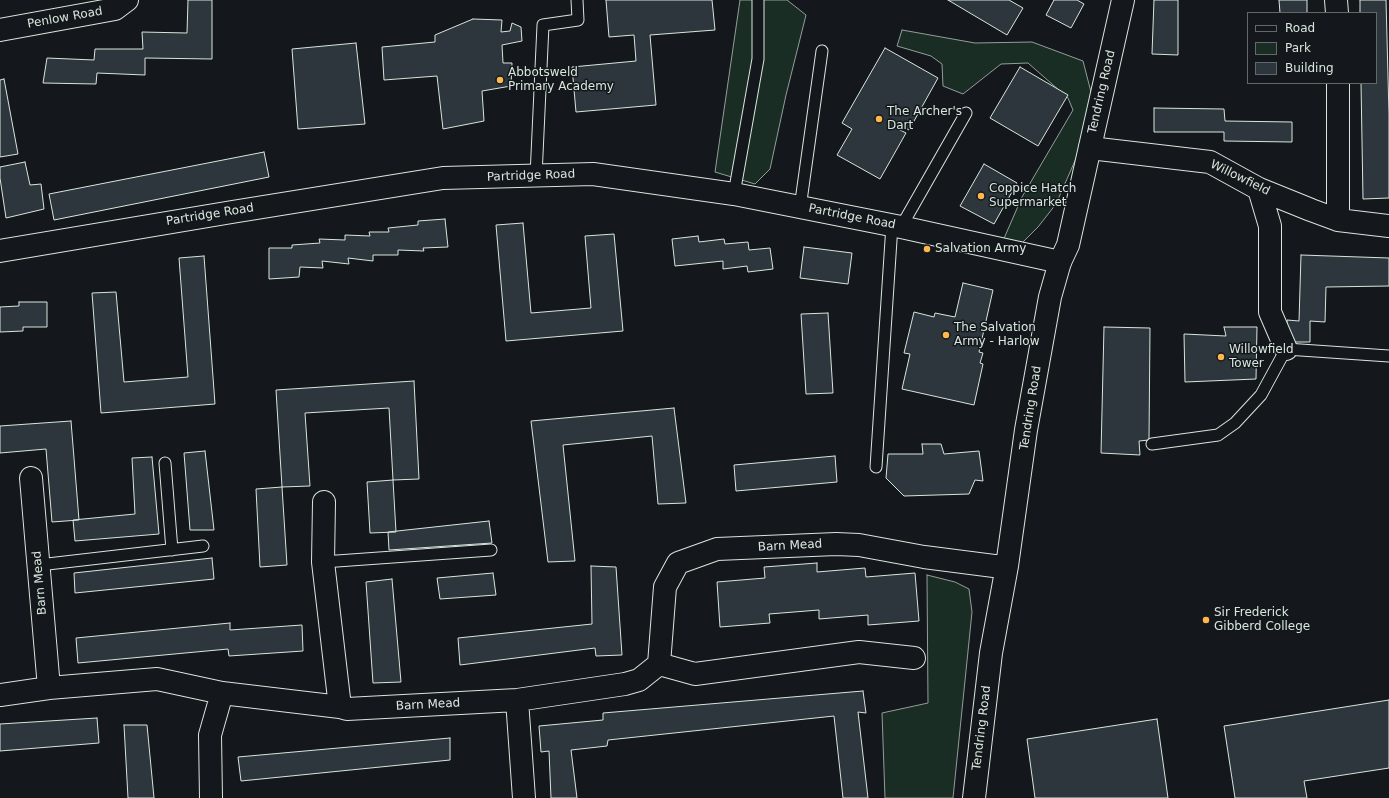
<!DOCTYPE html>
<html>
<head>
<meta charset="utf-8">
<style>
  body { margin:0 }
  #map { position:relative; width:1389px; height:798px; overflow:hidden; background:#14181c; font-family:"DejaVu Sans",sans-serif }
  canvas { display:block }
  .legend { position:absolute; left:1247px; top:12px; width:130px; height:72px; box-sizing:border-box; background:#14181c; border:1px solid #626a69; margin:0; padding:5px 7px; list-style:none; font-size:12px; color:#d8e6dc }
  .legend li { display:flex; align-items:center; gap:8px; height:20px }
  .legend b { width:20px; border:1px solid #626a69 }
</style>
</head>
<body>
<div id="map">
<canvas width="1389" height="798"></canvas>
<ul class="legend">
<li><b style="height:5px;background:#14181c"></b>Road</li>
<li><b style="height:11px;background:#1a2d24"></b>Park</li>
<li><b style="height:11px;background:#2c363c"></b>Building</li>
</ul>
</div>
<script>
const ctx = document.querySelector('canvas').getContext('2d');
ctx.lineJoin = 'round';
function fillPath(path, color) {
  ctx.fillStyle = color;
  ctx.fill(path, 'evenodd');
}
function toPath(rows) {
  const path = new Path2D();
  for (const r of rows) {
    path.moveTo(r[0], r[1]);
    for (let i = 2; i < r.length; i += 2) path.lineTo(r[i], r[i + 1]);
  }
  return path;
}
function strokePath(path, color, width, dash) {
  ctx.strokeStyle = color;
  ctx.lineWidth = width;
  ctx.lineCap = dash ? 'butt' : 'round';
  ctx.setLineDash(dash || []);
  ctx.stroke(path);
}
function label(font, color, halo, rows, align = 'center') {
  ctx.font = font + ' "DejaVu Sans",sans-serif';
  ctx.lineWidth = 3;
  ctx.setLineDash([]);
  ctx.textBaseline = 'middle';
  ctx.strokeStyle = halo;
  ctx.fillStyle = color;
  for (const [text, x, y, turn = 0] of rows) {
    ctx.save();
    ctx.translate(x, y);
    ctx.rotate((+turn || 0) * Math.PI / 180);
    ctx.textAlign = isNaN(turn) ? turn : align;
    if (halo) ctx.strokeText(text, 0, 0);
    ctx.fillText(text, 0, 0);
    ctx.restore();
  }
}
const green = toPath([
  [740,0,787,0,806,15,786,95,770,169,755,184,715,172,740,0],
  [902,30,975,43,1032,42,1083,61,1091,92,1090,114,1085,138,1056,204,1038,227,1020,245,1002,243,1022,197,1073,110,1068,98,1028,63,1001,64,963,94,943,86,942,64,931,56,897,46,902,30],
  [927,575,955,582,969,589,972,612,953,798,885,798,882,713,928,703,927,575]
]);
fillPath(green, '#1a2d24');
strokePath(green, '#939e99', 1);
const building = toPath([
  [188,0,212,0,212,59,145,58,145,75,97,73,96,84,43,83,47,58,94,60,95,49,143,49,142,32,187,33,188,0],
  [606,0,712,0,715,30,650,35,656,105,576,112,572,67,636,61,634,35,609,37,606,0],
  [948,0,1009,0,1023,8,1007,35,948,0],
  [1054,0,1077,0,1084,4,1071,28,1046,15,1054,0],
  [1154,0,1178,0,1178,55,1152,54,1154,0],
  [1279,0,1307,0,1307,13,1280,13,1279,0],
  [1360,0,1386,0,1389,115,1389,198,1363,199,1361,83,1376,83,1376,13,1360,13,1360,0],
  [473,19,502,20,501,32,510,31,512,23,521,27,522,41,502,45,503,63,512,63,511,86,482,91,484,121,443,129,437,76,384,80,382,47,435,42,435,35,473,19],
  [356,43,365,124,298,129,292,49,356,43],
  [885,48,938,78,909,130,901,125,898,129,906,133,880,179,837,155,852,129,842,123,885,48],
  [1020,67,1068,95,1038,146,990,118,1020,67],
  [4,79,18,154,0,157,0,80,4,79],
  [1154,108,1224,109,1225,121,1292,122,1292,142,1224,141,1224,132,1154,132,1154,108],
  [264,152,269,177,54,220,49,194,264,152],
  [25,162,30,185,41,184,44,209,6,218,0,178,0,167,25,162],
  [984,164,1017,183,994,224,960,206,984,164],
  [445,219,448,247,423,248,424,251,398,250,398,255,373,255,373,261,348,258,349,264,322,261,323,268,300,267,299,277,269,279,269,248,292,248,292,245,320,243,319,239,345,240,345,235,370,236,369,232,389,232,388,228,418,225,418,221,445,219],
  [523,223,531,313,591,308,585,236,614,234,623,331,506,341,496,225,523,223],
  [698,236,699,242,724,239,725,244,748,242,749,250,770,248,773,269,748,272,747,266,723,269,723,261,675,266,672,239,698,236],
  [804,247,852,253,848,284,800,278,804,247],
  [1301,255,1389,258,1389,286,1326,287,1325,322,1310,321,1310,342,1287,342,1287,320,1299,321,1301,255],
  [204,256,215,404,101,413,92,293,116,292,124,382,188,377,179,258,204,256],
  [963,283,993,290,979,352,983,353,980,363,983,364,974,405,902,389,910,354,904,353,914,312,934,317,935,313,955,317,963,283],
  [19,302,47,302,47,327,23,327,23,331,0,332,0,307,19,306,19,302],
  [828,313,833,393,806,394,801,314,828,313],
  [1104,327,1150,328,1149,440,1139,441,1140,455,1101,453,1104,327],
  [1224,327,1257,327,1256,379,1185,382,1184,334,1226,336,1224,327],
  [414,381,419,479,393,480,389,408,305,413,310,486,282,487,276,390,414,381],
  [674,408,686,503,658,504,652,436,563,445,575,561,548,562,531,421,674,408],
  [71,421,79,520,52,522,46,449,0,453,0,426,71,421],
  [922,444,941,444,944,454,979,451,983,481,975,480,969,494,904,496,886,478,888,454,923,454,922,444],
  [205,451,214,530,190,530,184,453,205,451],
  [835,456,837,482,736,491,734,465,835,456],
  [152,457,159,534,75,541,73,520,135,514,132,458,152,457],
  [393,480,396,532,370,533,367,482,393,480],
  [282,487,287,565,260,567,256,489,282,487],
  [489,521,492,543,389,550,388,532,489,521],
  [212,558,214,579,75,593,74,573,212,558],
  [817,563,817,572,865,568,866,577,915,573,919,621,868,625,868,615,819,619,819,610,769,614,770,623,720,627,717,582,765,578,764,567,817,563],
  [591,566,616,567,622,655,596,656,595,648,460,665,458,638,592,624,591,566],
  [493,573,496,595,440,599,437,578,493,573],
  [392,579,401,682,373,683,366,582,392,579],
  [230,623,230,630,302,625,303,651,229,656,228,649,78,663,76,638,230,623],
  [863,691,866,713,858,712,868,798,843,798,834,716,608,740,607,746,571,750,577,798,551,798,549,751,541,752,539,726,603,720,603,713,863,691],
  [1389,700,1389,768,1304,781,1307,798,1235,798,1224,726,1389,700],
  [97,718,99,743,0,751,0,724,97,718],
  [1157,719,1168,798,1035,798,1027,739,1157,719],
  [124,725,147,725,154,798,128,798,124,725],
  [450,738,450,760,241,781,238,757,450,738]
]);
fillPath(building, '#2c363c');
strokePath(building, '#d8e6dc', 1);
const service = toPath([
  [536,176,543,25,578,20,577,0],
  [734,194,758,59,758,0],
  [800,208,822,51],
  [901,227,966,113],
  [1152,444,1218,435,1235,423,1261,395,1286,349,1389,356],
  [165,463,172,550],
  [876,467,892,225],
  [323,562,491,550],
  [39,565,203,546]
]);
const minor = toPath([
  [1336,0,1337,13],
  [0,30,115,9,127,0],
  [1090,148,1210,162,1259,189,1311,210,1338,220,1389,226],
  [1259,189,1270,226,1270,312,1286,349],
  [1338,220,1338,83],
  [31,478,49,688],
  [324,502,323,562,340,707],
  [659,664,695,674,859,652,914,658],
  [0,695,49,688,157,679,222,693,340,707,347,709,517,700,625,684,639,680,659,664,665,587,678,563,717,549,836,544,859,545,924,557,994,566,1007,566],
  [517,700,524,798],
  [211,798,210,735,222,693],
  [974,798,991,653,1007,566,1026,430,1050,297,1060,262]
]);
const tertiary = toPath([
  [0,251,232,212,443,178,593,174,734,194,901,227,1060,262,1068,245,1123,0]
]);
strokePath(service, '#d8e6dc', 13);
strokePath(minor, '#d8e6dc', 24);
strokePath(tertiary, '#d8e6dc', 24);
strokePath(service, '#14181c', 11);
strokePath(minor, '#14181c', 22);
strokePath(tertiary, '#14181c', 22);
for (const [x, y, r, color] of [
  [500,80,4,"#ffb74d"],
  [879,119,4,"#ffb74d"],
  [981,196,4,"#ffb74d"],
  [927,249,4,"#ffb74d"],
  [946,335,4,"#ffb74d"],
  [1221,357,4,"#ffb74d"],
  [1206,620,4,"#ffb74d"]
]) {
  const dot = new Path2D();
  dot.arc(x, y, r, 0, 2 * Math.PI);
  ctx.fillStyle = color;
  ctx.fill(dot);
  strokePath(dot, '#14181c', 1.5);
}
label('12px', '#d8e6dc', '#14181c', [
  ["Penlow Road",65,18,-10],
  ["Tendring Road",1102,92,-77],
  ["Partridge Road",531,176,-2],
  ["Willowfield",1240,178,26],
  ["Partridge Road",210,215,-9],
  ["Partridge Road",852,217,11],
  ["Tendring Road",1031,408,-81],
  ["Barn Mead",790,546,-3],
  ["Barn Mead",40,583,-95],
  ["Barn Mead",428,705,-3],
  ["Tendring Road",982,728,-83]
]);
label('12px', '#d8e6dc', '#14181c', [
  ["Abbotsweld",508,73],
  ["Primary Academy",508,87],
  ["The Archer's",887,112],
  ["Dart",887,126],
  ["Coppice Hatch",989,189],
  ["Supermarket",989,203],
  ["Salvation Army",935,249],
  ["The Salvation",954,328],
  ["Army - Harlow",954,342],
  ["Willowfield",1229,350],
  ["Tower",1229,364],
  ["Sir Frederick",1214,613],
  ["Gibberd College",1214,627]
], 'left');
</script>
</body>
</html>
